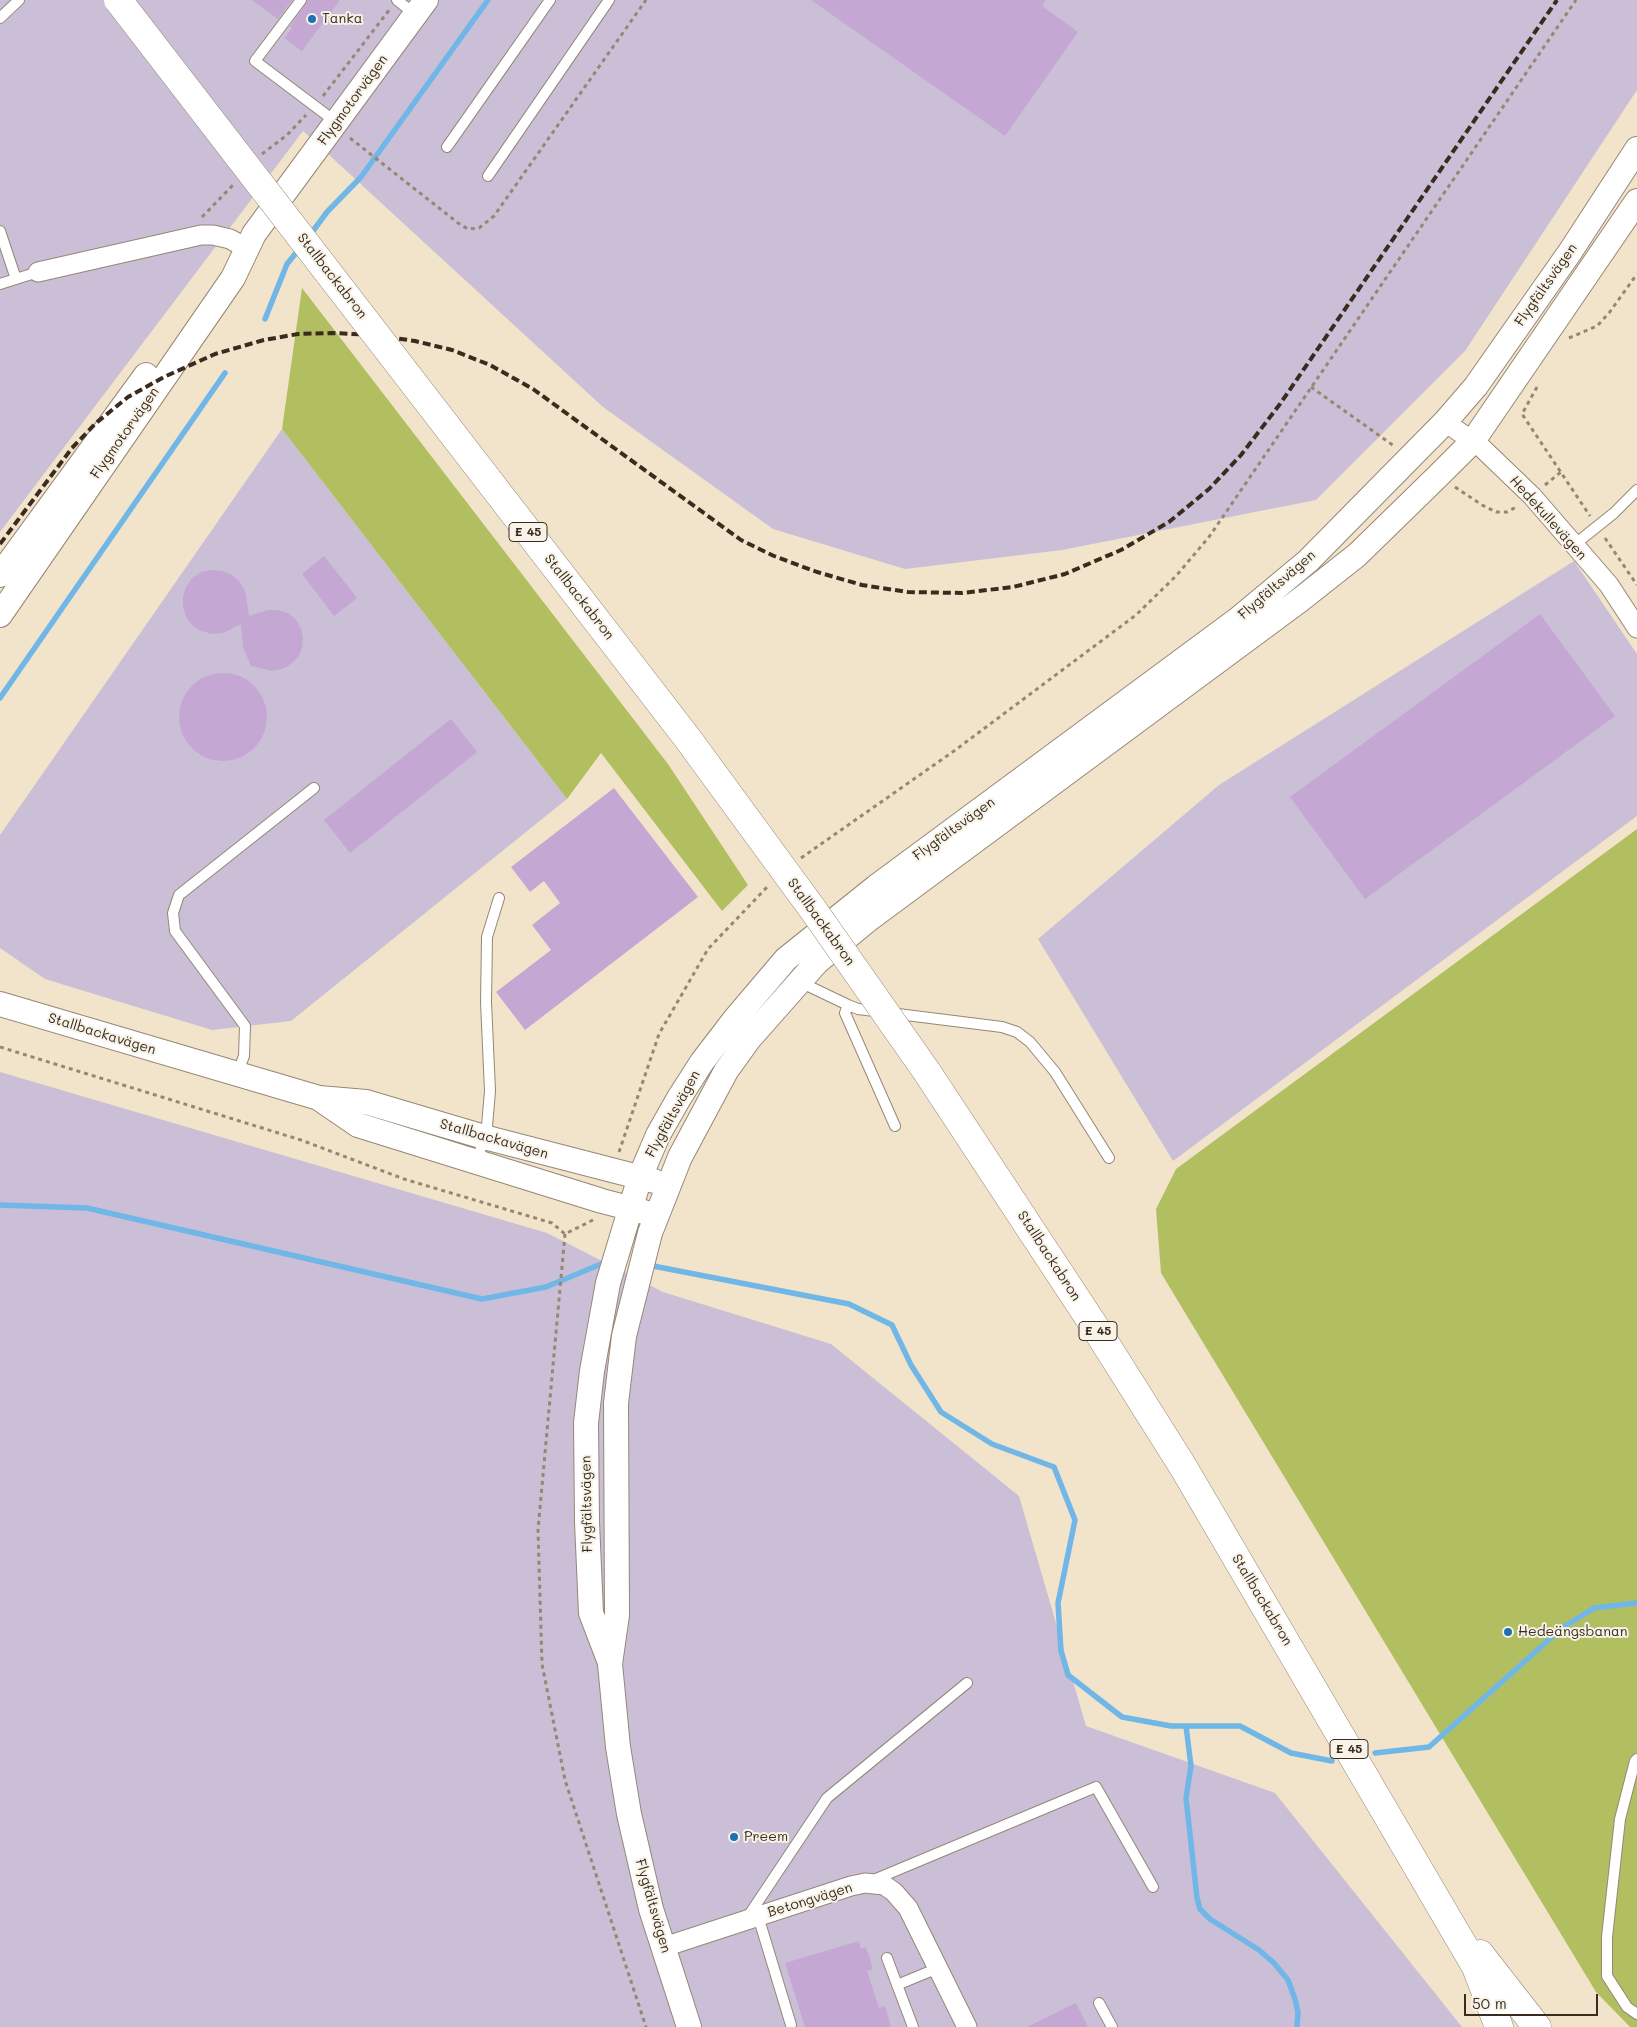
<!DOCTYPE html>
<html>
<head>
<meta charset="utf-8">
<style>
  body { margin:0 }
  #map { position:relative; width:1637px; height:2027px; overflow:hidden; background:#f2e4cb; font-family:Mali,sans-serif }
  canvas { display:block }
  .scale { position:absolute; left:1464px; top:1994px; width:134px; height:22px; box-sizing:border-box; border:2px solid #3b2a1e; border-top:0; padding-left:6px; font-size:15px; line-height:18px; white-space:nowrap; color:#3b2a1e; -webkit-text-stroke:4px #f7f3e8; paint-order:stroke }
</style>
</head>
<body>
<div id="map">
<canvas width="1637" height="2027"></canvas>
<div class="scale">50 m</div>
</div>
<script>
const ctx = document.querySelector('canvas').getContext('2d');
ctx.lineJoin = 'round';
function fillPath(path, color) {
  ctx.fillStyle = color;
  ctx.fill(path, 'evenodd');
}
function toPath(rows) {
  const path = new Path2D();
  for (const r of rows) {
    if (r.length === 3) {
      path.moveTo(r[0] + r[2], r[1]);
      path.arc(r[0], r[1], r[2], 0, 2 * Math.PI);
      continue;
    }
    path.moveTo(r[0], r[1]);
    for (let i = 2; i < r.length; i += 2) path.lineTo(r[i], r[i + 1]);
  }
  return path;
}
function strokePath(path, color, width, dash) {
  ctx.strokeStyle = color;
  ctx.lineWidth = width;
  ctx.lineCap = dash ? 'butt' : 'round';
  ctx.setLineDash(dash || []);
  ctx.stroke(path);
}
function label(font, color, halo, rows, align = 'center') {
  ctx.font = font + ' Mali,sans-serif';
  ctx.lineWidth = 4;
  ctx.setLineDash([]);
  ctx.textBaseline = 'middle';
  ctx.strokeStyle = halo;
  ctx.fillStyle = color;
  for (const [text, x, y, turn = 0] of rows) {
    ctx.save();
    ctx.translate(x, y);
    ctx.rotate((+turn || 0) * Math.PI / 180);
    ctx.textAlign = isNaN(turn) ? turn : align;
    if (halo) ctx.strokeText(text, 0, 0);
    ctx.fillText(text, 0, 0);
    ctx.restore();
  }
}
fillPath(toPath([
  [0,0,1637,0,1637,90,1465,351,1316,500,1062,550,905,569,773,529,603,407,303,131,0,532],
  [282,429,567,799,291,1021,212,1030,45,979,0,948,0,835],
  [1574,561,1637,654,1637,816,1173,1161,1038,939,1219,785],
  [0,1072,547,1233,663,1292,831,1344,1019,1496,1086,1726,1275,1793,1462,2027,0,2027]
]), '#cabfd6');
fillPath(toPath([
  [302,288,668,764,748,885,722,911,601,753,567,799,282,429],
  [1637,829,1637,2027,1630,2027,1596,1992,1161,1273,1156,1209,1176,1169]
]), '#b2bf61');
strokePath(toPath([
  [310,235,327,212,361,177,488,0],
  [265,319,287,264,300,248],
  [0,698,225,373],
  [0,1205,87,1208,482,1299,546,1287,601,1264,607,1264],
  [648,1265,849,1304,892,1325,911,1365,941,1412,992,1444,1054,1467,1075,1520,1058,1603,1061,1651,1068,1675,1122,1717,1171,1726,1240,1726,1291,1753,1332,1761],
  [1186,1726,1191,1766,1186,1798,1197,1898,1200,1909,1210,1919,1259,1950,1274,1963,1288,1980,1295,1999,1298,2012,1297,2027],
  [1375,1753,1429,1747,1562,1628,1594,1608,1637,1603]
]), '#70b7e7', 5.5);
fillPath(toPath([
  [252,0,292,0,278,19],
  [308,0,340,0,302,51,284,38,292,28,290,27],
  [811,0,1046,0,1042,6,1078,32,1005,136],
  [324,556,357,598,334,616,302,574],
  [211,570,222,571,232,575,240,582,245,591,249,616,268,610,278,610,288,613,296,620,301,628,303,638,302,648,298,657,291,664,282,669,272,671,251,666,243,647,241,624,223,633,212,634,202,631,193,626,186,617,183,607,183,597,186,587,192,578,201,572],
  [1540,614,1615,716,1365,899,1290,797],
  [223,717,44],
  [451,719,477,752,350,853,324,820],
  [614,788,698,897,525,1030,496,992,551,950,532,925,560,903,544,881,530,892,511,867],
  [859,1941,861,1949,866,1947,873,1969,867,1971,879,2008,885,2006,891,2027,805,2027,785,1963],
  [1076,2003,1088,2027,1027,2027]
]), '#c4a8d3');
const service = toPath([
  [301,0,255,61,336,122],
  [397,0,416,15],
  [0,18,19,0],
  [447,147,550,0],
  [488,176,609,0],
  [0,231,16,279],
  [0,284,38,272],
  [1574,545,1614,513,1637,490],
  [800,982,848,1005,845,1013,895,1126],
  [848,1005,858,1009,1002,1027,1017,1032,1030,1042,1055,1072,1109,1158],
  [237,1074,244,1056,245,1026,175,931,173,913,179,895,314,788],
  [477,1162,487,1126,490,1091,486,1002,487,937,499,898],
  [1637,1759,1635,1761,1620,1819,1607,1937,1607,1976,1627,2007,1637,2014],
  [871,1881,1096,1787,1153,1887],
  [758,1916,791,2025],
  [747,1918,827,1798,967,1683],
  [887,1958,913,2027],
  [897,1985,938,1968],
  [1099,2003,1112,2027]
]);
const minor = toPath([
  [38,272,201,235,213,235,230,239,246,248],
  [1445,422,1481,447,1532,496,1609,585,1637,628],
  [664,1947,851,1886,865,1883,884,1885,894,1892,908,1908,967,2027]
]);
const tertiary = toPath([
  [0,575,146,375],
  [0,615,233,278,254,234,426,0],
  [0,1004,319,1098,366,1102,484,1137,654,1181],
  [320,1099,358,1125,602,1201,644,1212],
  [609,1660,591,1613,587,1522,586,1423,592,1371,608,1283,640,1177,658,1135,679,1098,702,1062,735,1019,786,959,876,887,1237,620,1308,561,1445,422,1476,386,1570,252,1637,149],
  [689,2027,651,1909,629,1814,618,1747,610,1664,617,1615,616,1403,624,1336,650,1233,680,1157,726,1071,749,1039,817,962,869,919,1300,600,1357,555,1438,476,1473,441,1637,201]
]);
const trunk = toPath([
  [927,1072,1093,1324,1182,1465,1476,1967,1499,2027],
  [1480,1954,1537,2027]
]);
strokePath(service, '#968774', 12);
strokePath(minor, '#968774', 21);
strokePath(tertiary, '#968774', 26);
strokePath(trunk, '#968774', 29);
strokePath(toPath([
  [323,96,390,9],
  [350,138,458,223,468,229,479,228,494,216,646,0],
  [262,154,287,135,306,115],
  [202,217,234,184],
  [1569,338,1597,326,1609,313,1637,274],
  [1311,387,1394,446],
  [1537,387,1522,414,1590,516],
  [1545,485,1561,472],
  [1455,487,1482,505,1496,512,1507,512,1518,506],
  [1605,538,1637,585],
  [801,858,954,751,1136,615,1176,576,1209,537,1576,0],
  [0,1047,301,1140,404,1179,552,1223,565,1234,593,1220],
  [619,1152,659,1034,708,949,769,885],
  [565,1234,538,1530,542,1664,565,1780,646,2027]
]), '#968774', 3, [4, 4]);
strokePath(service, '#fff', 10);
strokePath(minor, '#fff', 19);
strokePath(tertiary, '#fff', 24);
strokePath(trunk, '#fff', 28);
strokePath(toPath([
  [0,544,72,448,96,423,128,397,164,377,215,354,264,340,298,334,332,333,374,335,415,341,452,350,490,365,533,389,741,540,774,556,817,572,862,585,908,592,962,593,1013,587,1065,574,1121,550,1169,522,1209,489,1241,455,1280,404,1557,0]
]), '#3b2a1e', 4, [8, 4]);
const trunkBridge = toPath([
  [118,0,688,739,814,911,927,1072]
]);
strokePath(trunkBridge, '#968774', 29, []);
strokePath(trunkBridge, '#fff', 28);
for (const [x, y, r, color] of [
  [312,19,5,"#1f6fb2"],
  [1508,1632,5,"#1f6fb2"],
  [734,1837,5,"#1f6fb2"]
]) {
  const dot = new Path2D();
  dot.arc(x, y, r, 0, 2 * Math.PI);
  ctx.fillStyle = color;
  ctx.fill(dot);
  strokePath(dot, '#f7f3e8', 2);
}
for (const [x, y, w] of [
  [528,532,38],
  [1098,1331,38],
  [1349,1749,38]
]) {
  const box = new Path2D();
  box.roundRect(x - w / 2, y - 9.5, w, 19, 4);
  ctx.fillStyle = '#f7f3e8';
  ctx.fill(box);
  strokePath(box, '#3b2a1e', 1);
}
label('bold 12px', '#3b2a1e', null, [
  ["E 45",528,532],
  ["E 45",1098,1331],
  ["E 45",1349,1749]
]);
label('14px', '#3b2a1e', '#f7f3e8', [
  ["Tanka",322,19],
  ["Hedeängsbanan",1518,1632],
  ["Preem",744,1837]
], 'left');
label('14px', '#3b2a1e', '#f7f3e8', [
  ["Flygmotorvägen",353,100,-54],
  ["Stallbackabron",332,276,52],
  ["Flygfältsvägen",1546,285,-55],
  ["Flygmotorvägen",125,433,-55],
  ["Hedekullevägen",1548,518,48],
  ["Flygfältsvägen",1277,585,-41],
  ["Stallbackabron",579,597,52],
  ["Flygfältsvägen",954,829,-36],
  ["Stallbackabron",821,922,54],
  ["Stallbackavägen",102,1034,17],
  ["Flygfältsvägen",673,1114,-61],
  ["Stallbackavägen",494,1139,16],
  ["Stallbackabron",1049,1256,57],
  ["Flygfältsvägen",587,1504,-91],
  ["Stallbackabron",1262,1600,59],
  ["Betongvägen",810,1900,-17],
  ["Flygfältsvägen",653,1906,74]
]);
</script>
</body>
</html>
